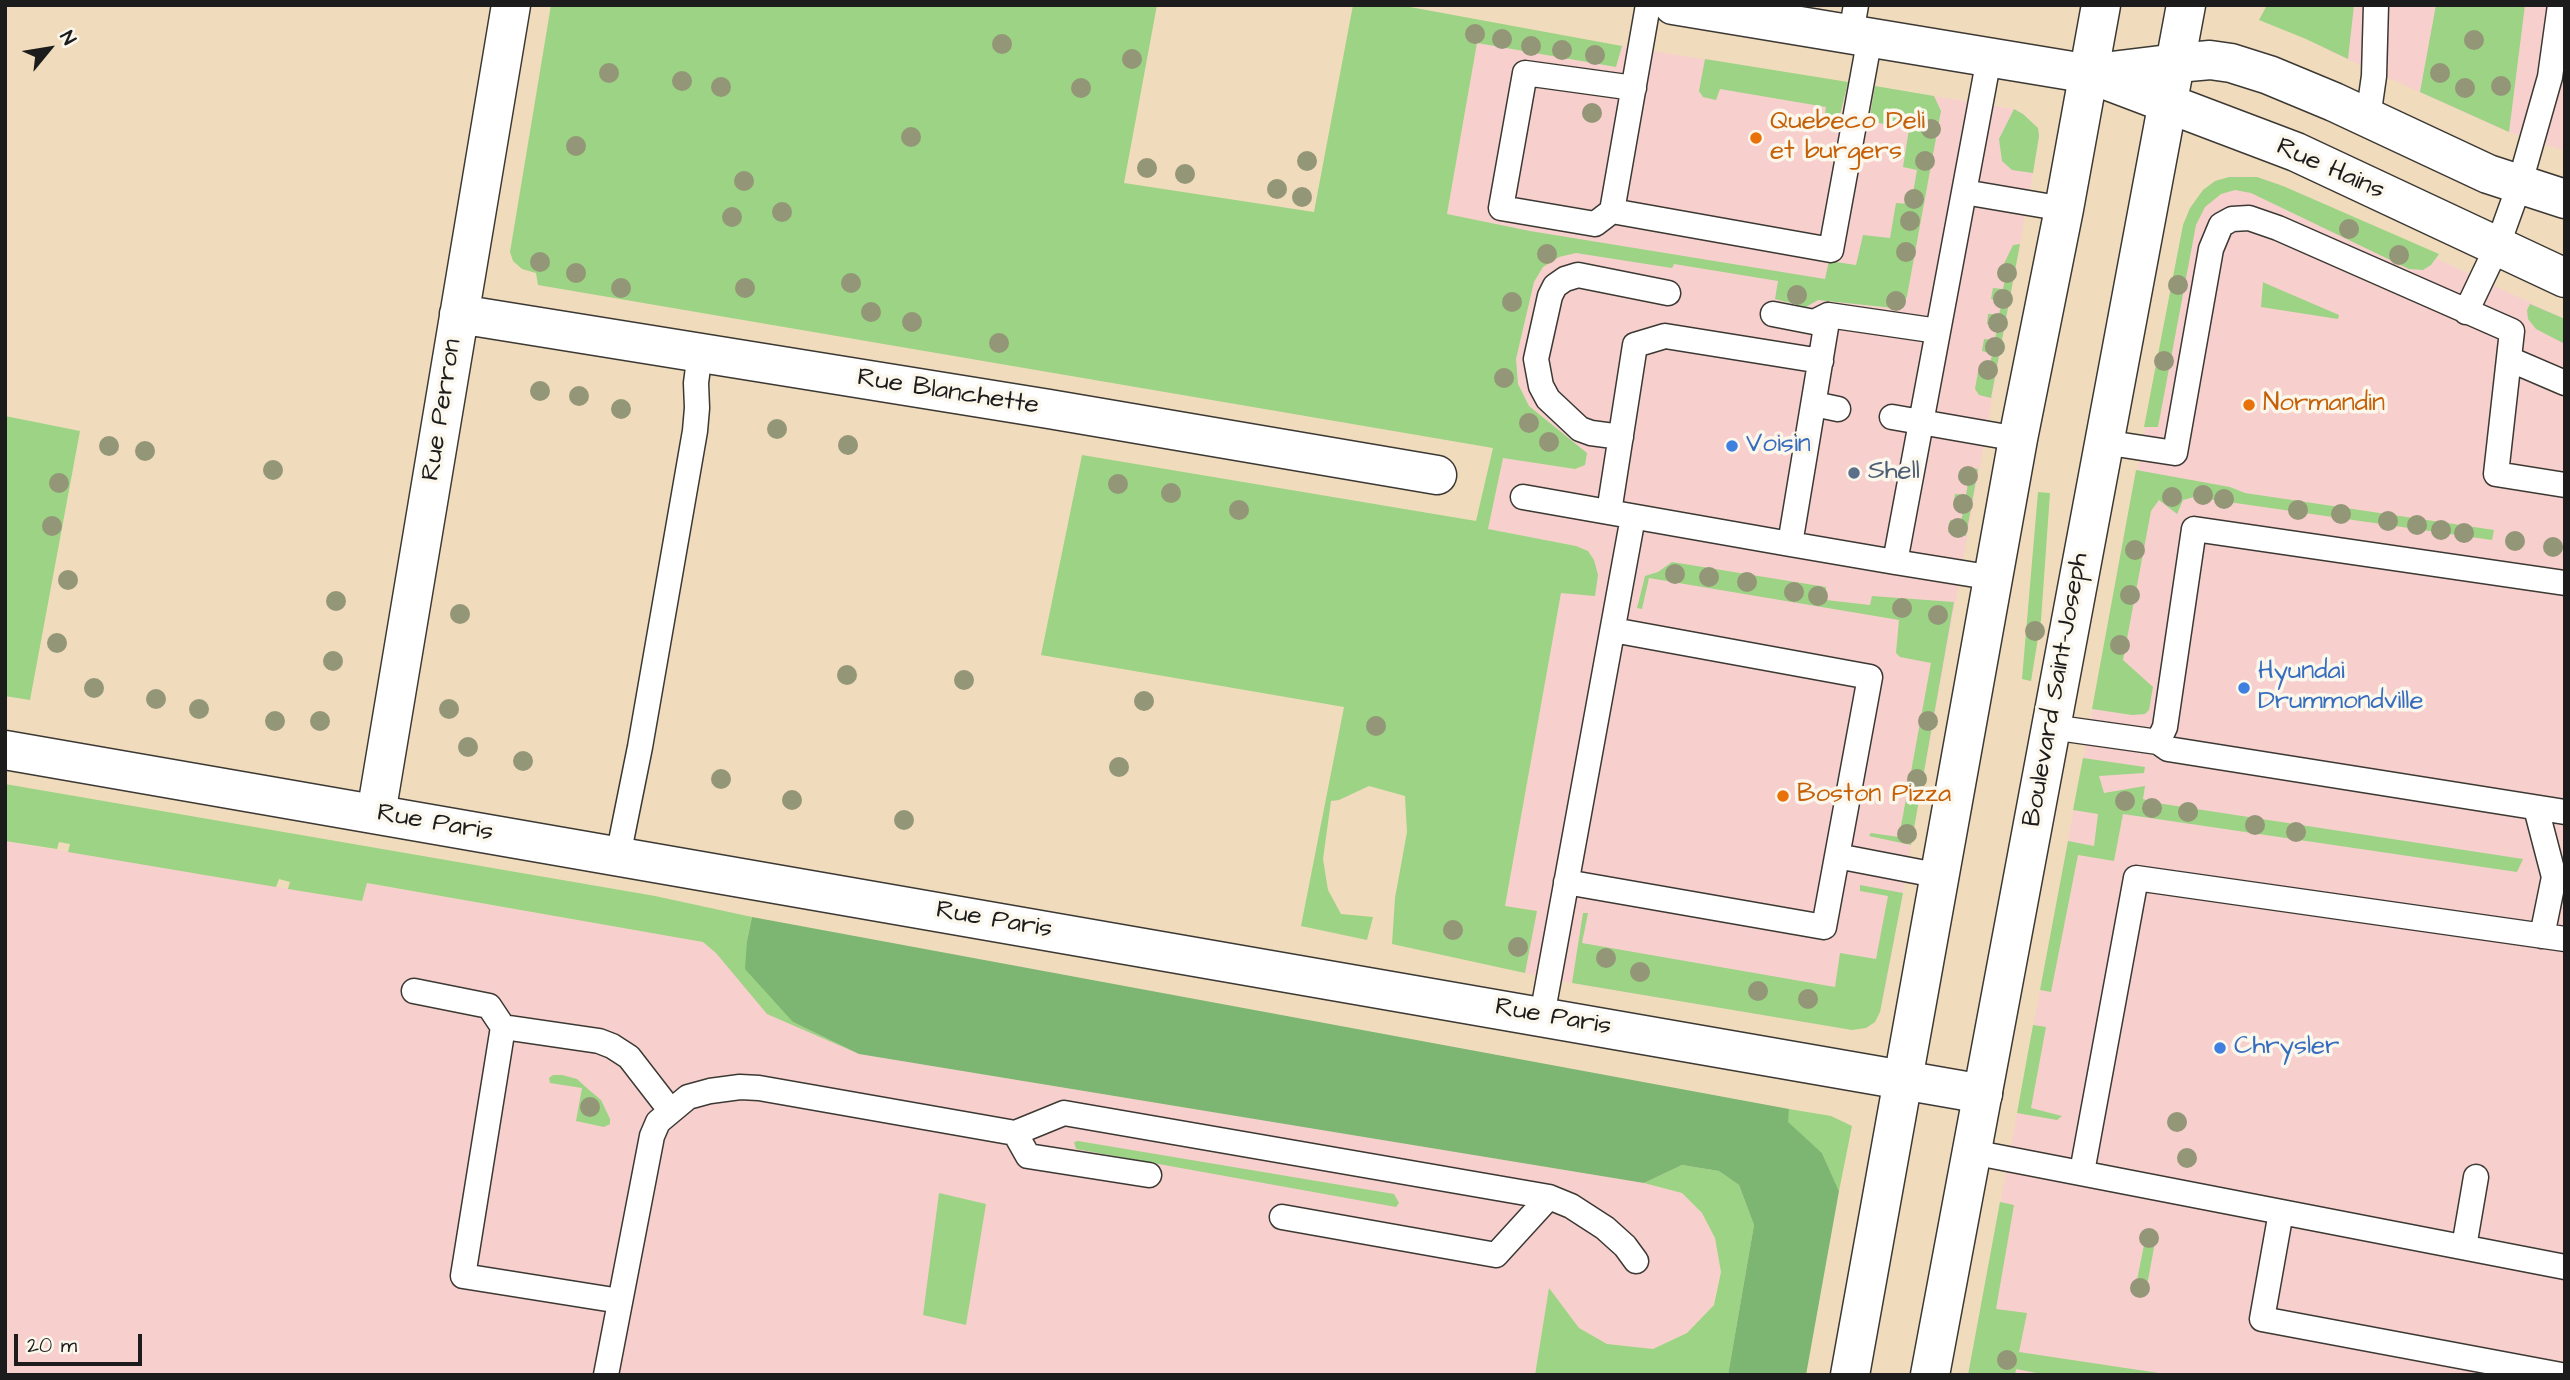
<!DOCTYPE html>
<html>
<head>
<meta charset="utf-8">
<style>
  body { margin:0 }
  #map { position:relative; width:2570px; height:1380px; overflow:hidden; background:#f0dcbc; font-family:"Architects Daughter",sans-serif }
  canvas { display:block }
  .frame { position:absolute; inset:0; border:7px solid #1c1c1c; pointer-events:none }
  .north { position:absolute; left:14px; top:14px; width:70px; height:70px; -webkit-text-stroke:5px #fbf7ec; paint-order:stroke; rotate:60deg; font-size:19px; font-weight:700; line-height:28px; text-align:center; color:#1c1c1c }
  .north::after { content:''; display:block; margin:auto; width:24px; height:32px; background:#1c1c1c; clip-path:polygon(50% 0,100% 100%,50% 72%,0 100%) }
  .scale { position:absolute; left:14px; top:1334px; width:128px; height:32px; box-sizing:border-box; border:4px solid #1c1c1c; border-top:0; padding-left:9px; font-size:21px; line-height:24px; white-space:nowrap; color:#1c1c1c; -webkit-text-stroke:5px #fbf7ec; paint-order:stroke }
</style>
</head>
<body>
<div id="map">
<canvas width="2570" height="1380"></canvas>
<div class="frame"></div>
<div class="north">N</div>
<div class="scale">20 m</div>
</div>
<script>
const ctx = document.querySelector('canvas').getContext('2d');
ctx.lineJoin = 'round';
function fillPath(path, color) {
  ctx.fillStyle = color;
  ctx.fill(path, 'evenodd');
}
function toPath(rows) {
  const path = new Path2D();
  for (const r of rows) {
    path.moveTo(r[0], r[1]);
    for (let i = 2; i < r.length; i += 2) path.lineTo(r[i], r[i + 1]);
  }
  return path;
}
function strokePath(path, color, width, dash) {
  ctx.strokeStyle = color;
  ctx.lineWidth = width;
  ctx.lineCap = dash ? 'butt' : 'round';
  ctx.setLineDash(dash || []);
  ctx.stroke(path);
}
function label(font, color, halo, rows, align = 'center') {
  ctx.font = font + ' "Architects Daughter",sans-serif';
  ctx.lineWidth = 7;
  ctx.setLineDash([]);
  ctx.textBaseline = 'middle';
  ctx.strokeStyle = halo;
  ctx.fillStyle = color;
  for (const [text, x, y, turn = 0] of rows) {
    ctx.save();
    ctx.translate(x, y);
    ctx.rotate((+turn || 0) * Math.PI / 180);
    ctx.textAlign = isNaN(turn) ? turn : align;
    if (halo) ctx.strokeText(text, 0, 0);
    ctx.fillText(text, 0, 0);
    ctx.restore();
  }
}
fillPath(toPath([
  [2314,5,2565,5,2565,151,2503,130,2327,50],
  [1477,43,1616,67,1622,46,2014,109,2023,114,2038,128,2039,136,2033,173,1885,991,1880,1012,1875,1022,1866,1028,1852,1030,1572,983,1525,973,1537,911,1505,906,1561,592,1595,596,1594,560,1588,551,1576,546,1488,529,1503,458,1575,469,1577,445,1529,406,1518,384,1516,359,1534,282,1543,267,1447,214],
  [2234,176,2257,177,2283,186,2565,319,2565,1375,1968,1375,2183,225,2190,208,2203,190,2215,181],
  [5,841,361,901,366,883,703,942,859,1054,1644,1183,1682,1193,1702,1213,1715,1238,1721,1272,1713,1305,1687,1333,1653,1349,1607,1344,1579,1328,1549,1289,1535,1375,5,1375]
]), '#f7d0cd');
fillPath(toPath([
  [551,5,1157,5,1124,183,1314,212,1353,5,1399,5,1622,46,1616,67,1477,43,1447,214,1530,231,1825,279,1829,261,1856,265,1863,235,1890,238,1896,203,1911,204,1917,170,1903,167,1909,129,1869,121,1875,86,1934,96,1941,111,1907,296,1903,305,1893,308,1818,300,1806,307,1775,299,1778,281,1674,264,1672,268,1576,253,1559,257,1543,267,1534,282,1516,359,1518,384,1529,406,1587,453,1585,465,1575,469,1503,458,1488,529,1576,546,1588,551,1594,560,1598,575,1595,596,1561,593,1505,906,1537,911,1525,973,1392,944,1395,898,1407,832,1405,796,1369,786,1339,800,1331,801,1323,859,1328,890,1341,914,1373,917,1367,940,1301,926,1344,707,1041,655,1082,455,1476,521,1493,448,538,285,536,273,522,269,513,261,510,252],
  [2267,5,2354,5,2348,59,2306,39,2259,20],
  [2436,5,2525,5,2509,132,2420,92],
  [1705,59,1848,82,1838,123,1824,120,1826,107,1720,89,1716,100,1703,97,1699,91],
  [2014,109,2023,114,2038,128,2039,136,2033,173,2012,170,2002,161,1999,139],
  [2229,177,2257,177,2283,186,2439,254,2431,265,2423,270,2409,269,2251,193,2235,190,2221,194,2205,207,2196,225,2158,427,2144,427,2183,225,2190,208,2203,190,2215,181],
  [2020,244,1991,398,1979,395,1975,389,1979,366,1990,366,1992,354,1982,351,1984,339,1995,340,1997,327,1987,324,1988,314,1999,314,2002,302,1991,299,1993,288,2003,289,2005,279,1999,274,2013,245],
  [2263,282,2267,284,2339,315,2338,319,2261,307],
  [2530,304,2565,319,2565,344,2536,329,2528,319,2527,310],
  [5,416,80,431,30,700,5,696],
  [1967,467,1978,469,1966,536,1948,532,1950,520,1961,521,1964,508,1953,505,1955,494,1966,495,1968,483,1958,479,1960,470],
  [2136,470,2230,487,2245,493,2494,530,2492,540,2194,497,2183,500,2177,514,2159,500,2151,511,2123,660,2153,687,2149,710,2145,714,2132,715,2092,709],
  [2038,492,2050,493,2041,620,2031,681,2022,679],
  [1672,562,1826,587,1826,600,1870,605,1872,596,1954,602,1911,845,1869,836,1871,833,1899,837,1931,663,1900,657,1896,653,1899,620,1649,578,1642,609,1637,608,1645,576,1658,572],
  [2083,758,2145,767,2144,773,2099,776,2104,793,2145,786,2143,799,2157,803,2523,859,2517,872,2123,814,2114,861,2078,855,2051,992,2040,990,2068,841,2094,846,2098,814,2073,810],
  [5,784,655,896,752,917,747,941,793,1022,859,1054,767,1014,716,953,703,942,367,883,362,901,288,889,290,882,279,879,276,887,68,852,70,844,59,842,57,849,5,841],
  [1860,885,1903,893,1880,1012,1875,1022,1866,1028,1852,1030,1572,983,1583,913,1588,913,1582,943,1835,987,1840,953,1876,959,1888,896,1860,891],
  [2033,1025,2046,1027,2031,1108,2062,1116,2057,1120,2017,1113],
  [553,1075,562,1075,577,1079,589,1090,601,1100,610,1119,610,1124,604,1127,576,1121,582,1088,550,1083,549,1078],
  [1789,1109,1831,1116,1852,1126,1839,1191,1822,1153,1787,1122],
  [1078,1141,1394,1194,1399,1203,1396,1207,1076,1149,1074,1142],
  [1682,1165,1719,1171,1739,1185,1754,1225,1728,1375,1535,1375,1549,1288,1579,1328,1607,1344,1653,1349,1687,1333,1714,1305,1721,1272,1715,1238,1702,1213,1682,1193,1644,1183],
  [939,1193,986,1204,966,1325,923,1315],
  [2000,1202,2014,1205,1996,1309,2027,1313,2019,1352,2172,1375,2047,1375,2016,1369,2015,1375,1968,1375],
  [2151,1229,2155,1233,2155,1242,2146,1291,2138,1294,2135,1290,2145,1240,2146,1233]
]), '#9cd384');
fillPath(toPath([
  [752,917,1789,1109,1788,1122,1822,1153,1839,1191,1806,1375,1728,1375,1754,1225,1739,1185,1719,1171,1682,1165,1644,1183,859,1054,793,1022,745,969,747,941]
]), '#7db572');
const service = toPath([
  [1648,5,1612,211,1831,250,1870,37],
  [1851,34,1856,5],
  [1989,58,1895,562,1994,578],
  [2368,118,2374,76,2376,5],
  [1964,192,2064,209],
  [1612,211,1595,224,1501,208,1525,73,1634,88],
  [2466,312,2497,247,2519,186,2550,77,2560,5],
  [1773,314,1814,322,1828,315],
  [2509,359,2565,383],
  [1814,404,1838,409],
  [1892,417,2018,439],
  [1621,437,1591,433,1580,429,1548,399,1541,386,1536,359,1550,296,1555,286,1565,279,1578,275,1668,293],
  [2103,442,2175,453,2211,249,2221,225,2232,219,2249,218,2278,228,2512,331,2496,474,2565,485],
  [1523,497,1790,544],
  [1609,512,1635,345,1665,336,1821,361],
  [1895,562,1790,544,1828,315,1938,331],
  [2051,727,2158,742,2168,749,2565,812],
  [2158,742,2165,727,2194,529,2565,583],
  [2536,808,2554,877,2542,936],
  [618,856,640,747,695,431,697,408,696,383,700,352],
  [1837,856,1941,876],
  [1566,882,1824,927,1870,677,1613,630],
  [414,991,489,1006,503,1027],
  [1542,1016,1633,517],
  [1015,1133,1028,1156,1149,1175],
  [1972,1152,2565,1267],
  [2082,1172,2136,878,2565,939],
  [2281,1212,2262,1319,2561,1375],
  [1282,1217,1496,1255,1549,1197],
  [2464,1247,2476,1177],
  [620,1301,463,1276,503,1027,599,1041,612,1046,629,1057,670,1110],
  [606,1375,652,1136,658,1122,688,1097,710,1091,740,1087,759,1088,1015,1133,1064,1113,1549,1197,1571,1206,1605,1228,1625,1246,1636,1261]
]);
const minor = toPath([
  [1673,5,2090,74],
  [459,314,1049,409,1437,475],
  [5,750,1983,1094],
  [376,814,511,5]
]);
const tertiary = toPath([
  [2095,73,2177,63,2210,60,2231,63,2269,75,2334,102,2488,174,2565,199],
  [2090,74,2296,152,2565,278]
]);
const primary = toPath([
  [1850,1375,2018,439,2064,209,2101,5],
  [1930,1375,2186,5]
]);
strokePath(service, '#3c3934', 27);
strokePath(minor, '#3c3934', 41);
strokePath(tertiary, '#3c3934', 41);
strokePath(primary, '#3c3934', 41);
strokePath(service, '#fff', 24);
strokePath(minor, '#fff', 38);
strokePath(tertiary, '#fff', 38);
strokePath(primary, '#fff', 38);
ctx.fillStyle = '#949678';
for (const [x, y] of [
  [1475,34],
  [1502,39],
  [2474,40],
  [1002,44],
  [1531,46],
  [1562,50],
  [1595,55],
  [1132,59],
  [609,73],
  [2440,73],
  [682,81],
  [2501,86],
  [721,87],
  [1081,88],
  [2465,88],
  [1592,113],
  [1931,129],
  [911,137],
  [576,146],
  [1307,161],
  [1925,161],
  [1147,168],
  [1185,174],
  [744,181],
  [1277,189],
  [1302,197],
  [1914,199],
  [782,212],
  [732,217],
  [1910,221],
  [2349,229],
  [1906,252],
  [1547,254],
  [2399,255],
  [540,262],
  [576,273],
  [2007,273],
  [851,283],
  [2178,285],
  [621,288],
  [745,288],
  [1797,295],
  [2003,299],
  [1896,301],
  [1512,302],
  [871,312],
  [912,322],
  [1998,323],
  [999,343],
  [1995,347],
  [2164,361],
  [1988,370],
  [1504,378],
  [540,391],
  [579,396],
  [621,409],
  [1529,423],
  [777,429],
  [1549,442],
  [848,445],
  [109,446],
  [145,451],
  [273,470],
  [1968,476],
  [59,483],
  [1118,484],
  [1171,493],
  [2203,495],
  [2172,497],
  [2224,499],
  [1963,504],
  [1239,510],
  [2298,510],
  [2341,514],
  [2388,521],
  [2417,525],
  [52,526],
  [1958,528],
  [2441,530],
  [2464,533],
  [2515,541],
  [2553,547],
  [2135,550],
  [1675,574],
  [1709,577],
  [68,580],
  [1747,582],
  [1794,592],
  [2130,595],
  [1818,596],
  [336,601],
  [1902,608],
  [460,614],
  [1938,615],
  [2035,631],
  [57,643],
  [2120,645],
  [333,661],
  [847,675],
  [964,680],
  [94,688],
  [156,699],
  [1144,701],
  [199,709],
  [449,709],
  [275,721],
  [320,721],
  [1928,721],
  [1376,726],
  [468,747],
  [523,761],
  [1119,767],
  [721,779],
  [1917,779],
  [792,800],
  [2125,801],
  [2152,808],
  [2188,812],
  [904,820],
  [2255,825],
  [2296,832],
  [1907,834],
  [1453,930],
  [1518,947],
  [1606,958],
  [1640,972],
  [1758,991],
  [1808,999],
  [590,1107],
  [2177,1122],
  [2187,1158],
  [2149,1238],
  [2140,1288],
  [2007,1360]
]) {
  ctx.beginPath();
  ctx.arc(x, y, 10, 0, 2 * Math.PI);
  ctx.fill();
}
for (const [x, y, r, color] of [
  [1756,138,7,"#e8710a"],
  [2249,405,7,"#e8710a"],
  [1732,446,7,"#3f7fe0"],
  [1854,473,7,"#5c6f8a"],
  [2244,688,7,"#3f7fe0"],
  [1783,796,7,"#e8710a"],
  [2220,1048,7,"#3f7fe0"]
]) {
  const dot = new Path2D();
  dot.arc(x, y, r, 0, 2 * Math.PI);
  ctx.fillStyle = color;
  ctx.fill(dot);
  strokePath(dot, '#fbf7ec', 2.5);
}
label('26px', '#c56008', '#fbf7ec', [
  ["Quebeco Deli",1770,123],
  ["et burgers",1770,153],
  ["Normandin",2263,405],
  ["Boston Pizza",1797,796]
], 'left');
label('26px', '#1c1c1c', '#fbf7ec', [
  ["Rue Hains",2330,170,24],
  ["Rue Blanchette",948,393,9],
  ["Rue Perron",443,410,-81],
  ["Boulevard Saint-Joseph",2057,690,-80],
  ["Rue Paris",435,824,10],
  ["Rue Paris",994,921,10],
  ["Rue Paris",1553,1018,10]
]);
label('26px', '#366cbe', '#fbf7ec', [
  ["Voisin",1746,446],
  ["Hyundai",2258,673],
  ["Drummondville",2258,703],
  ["Chrysler",2234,1048]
], 'left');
label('26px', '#4e5e75', '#fbf7ec', [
  ["Shell",1868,473]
], 'left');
</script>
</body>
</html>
